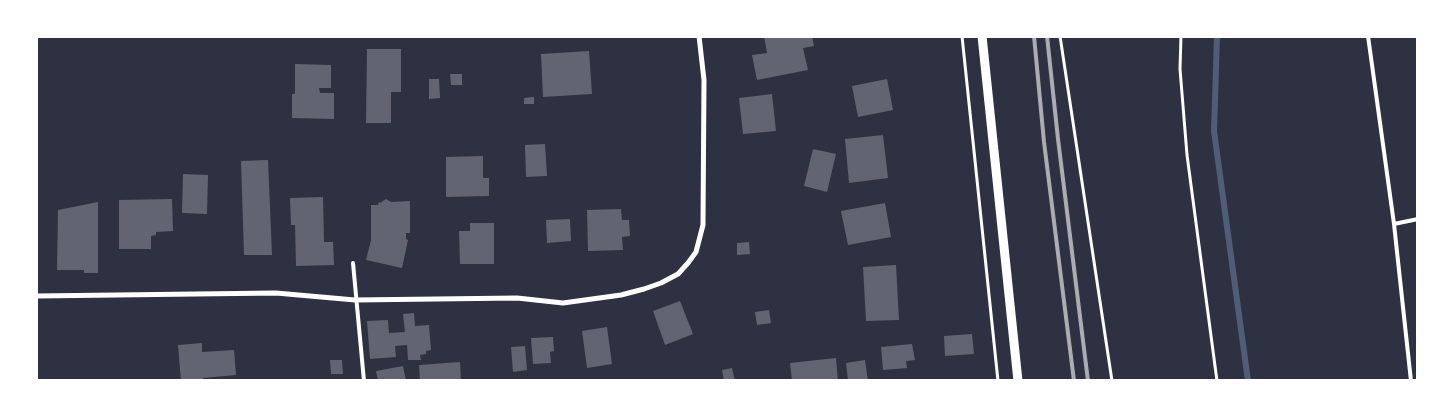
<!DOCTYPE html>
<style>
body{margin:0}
#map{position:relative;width:1454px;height:417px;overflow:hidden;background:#2d3142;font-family:Poppins,sans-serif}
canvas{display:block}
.frame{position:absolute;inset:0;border:38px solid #fff;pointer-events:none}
</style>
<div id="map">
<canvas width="1454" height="417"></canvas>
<div class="frame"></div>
</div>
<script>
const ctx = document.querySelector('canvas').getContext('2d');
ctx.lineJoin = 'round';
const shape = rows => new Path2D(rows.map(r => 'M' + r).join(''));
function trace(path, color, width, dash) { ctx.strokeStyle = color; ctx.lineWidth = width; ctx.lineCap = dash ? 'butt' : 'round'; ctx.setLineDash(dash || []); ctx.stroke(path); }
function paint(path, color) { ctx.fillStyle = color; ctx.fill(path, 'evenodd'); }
const stream = shape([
 [1217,36,1214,131,1248,381]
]);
const building = shape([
 [764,36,812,36,814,46,803,48,808,70,757,80,752,55,767,53],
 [367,49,401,49,401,92,391,92,391,123,366,123],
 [589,51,592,94,543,97,541,54],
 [295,64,331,65,331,88,319,88,320,93,334,93,334,119,292,118,292,94,295,94],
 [450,74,462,74,462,85,451,85],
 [429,79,439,79,440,98,429,99],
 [887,79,893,110,858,117,852,86],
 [772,94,776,131,743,134,739,98],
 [534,97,534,104,524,104,524,98],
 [883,135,888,178,849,183,845,139],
 [545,144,547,176,526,177,525,145],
 [813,149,836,154,827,192,804,186],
 [483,156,483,178,489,178,489,196,446,197,446,157],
 [268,160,272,255,244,255,241,161],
 [183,174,208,175,207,214,182,213],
 [323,197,324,242,333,242,334,265,296,266,295,225,291,225,290,198],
 [172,199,173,231,156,232,156,235,151,236,151,249,119,249,119,200],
 [386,199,391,202,410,201,410,233,406,233,406,239,408,240,402,268,366,260,371,240,371,205,378,205,379,202,380,203],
 [98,202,98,273,84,273,84,270,57,270,58,210],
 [885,203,891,237,848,245,841,211],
 [621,209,622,220,629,220,630,236,622,237,623,250,588,251,587,210],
 [570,219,571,241,547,243,546,220],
 [470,223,494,223,494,264,460,264,459,231,470,231],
 [749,242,750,254,737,255,737,243],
 [896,265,899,320,866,321,863,267],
 [680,301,693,334,665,345,653,311],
 [769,310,771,323,757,325,755,312],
 [414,313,415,326,429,325,431,350,426,351,426,354,420,355,421,360,408,360,407,345,395,346,396,357,370,359,367,321,388,320,389,333,405,332,403,314],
 [607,327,612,364,587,368,582,331],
 [972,334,974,354,945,356,944,336],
 [553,337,554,351,550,352,551,363,533,364,531,338],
 [202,343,202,352,234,350,236,375,203,378,204,381,181,381,178,345],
 [912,344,915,360,906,361,907,368,883,370,881,347],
 [525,346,527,370,513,372,511,347],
 [836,358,838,381,792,381,790,363],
 [330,360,342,360,343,374,331,374],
 [865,360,868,381,848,381,846,363],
 [460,362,461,381,420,381,419,365],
 [403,366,406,381,378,381,376,371],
 [732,368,735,381,724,381,722,370]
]);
const path = shape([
 [962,36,998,381],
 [1060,36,1112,381],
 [1181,36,1180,69,1187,155,1217,381]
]);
const service = shape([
 [1368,36,1394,224,1411,381],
 [1394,224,1418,219],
 [353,263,364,381]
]);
const minor = shape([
 [36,296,276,293,355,300,517,298,563,303,621,295,644,289,661,283,678,274,688,263,696,252,703,225,704,80,699,36]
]);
const tertiary = shape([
 [982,36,1018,381]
]);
const rail = shape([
 [1034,36,1044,142,1074,381],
 [1047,36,1058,139,1088,381]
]);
trace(stream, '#4f5d75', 6);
paint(building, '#626471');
trace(path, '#fff', 3);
trace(service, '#fff', 4);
trace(minor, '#fff', 5);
trace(tertiary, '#fff', 9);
trace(rail, '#abadb3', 4);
</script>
